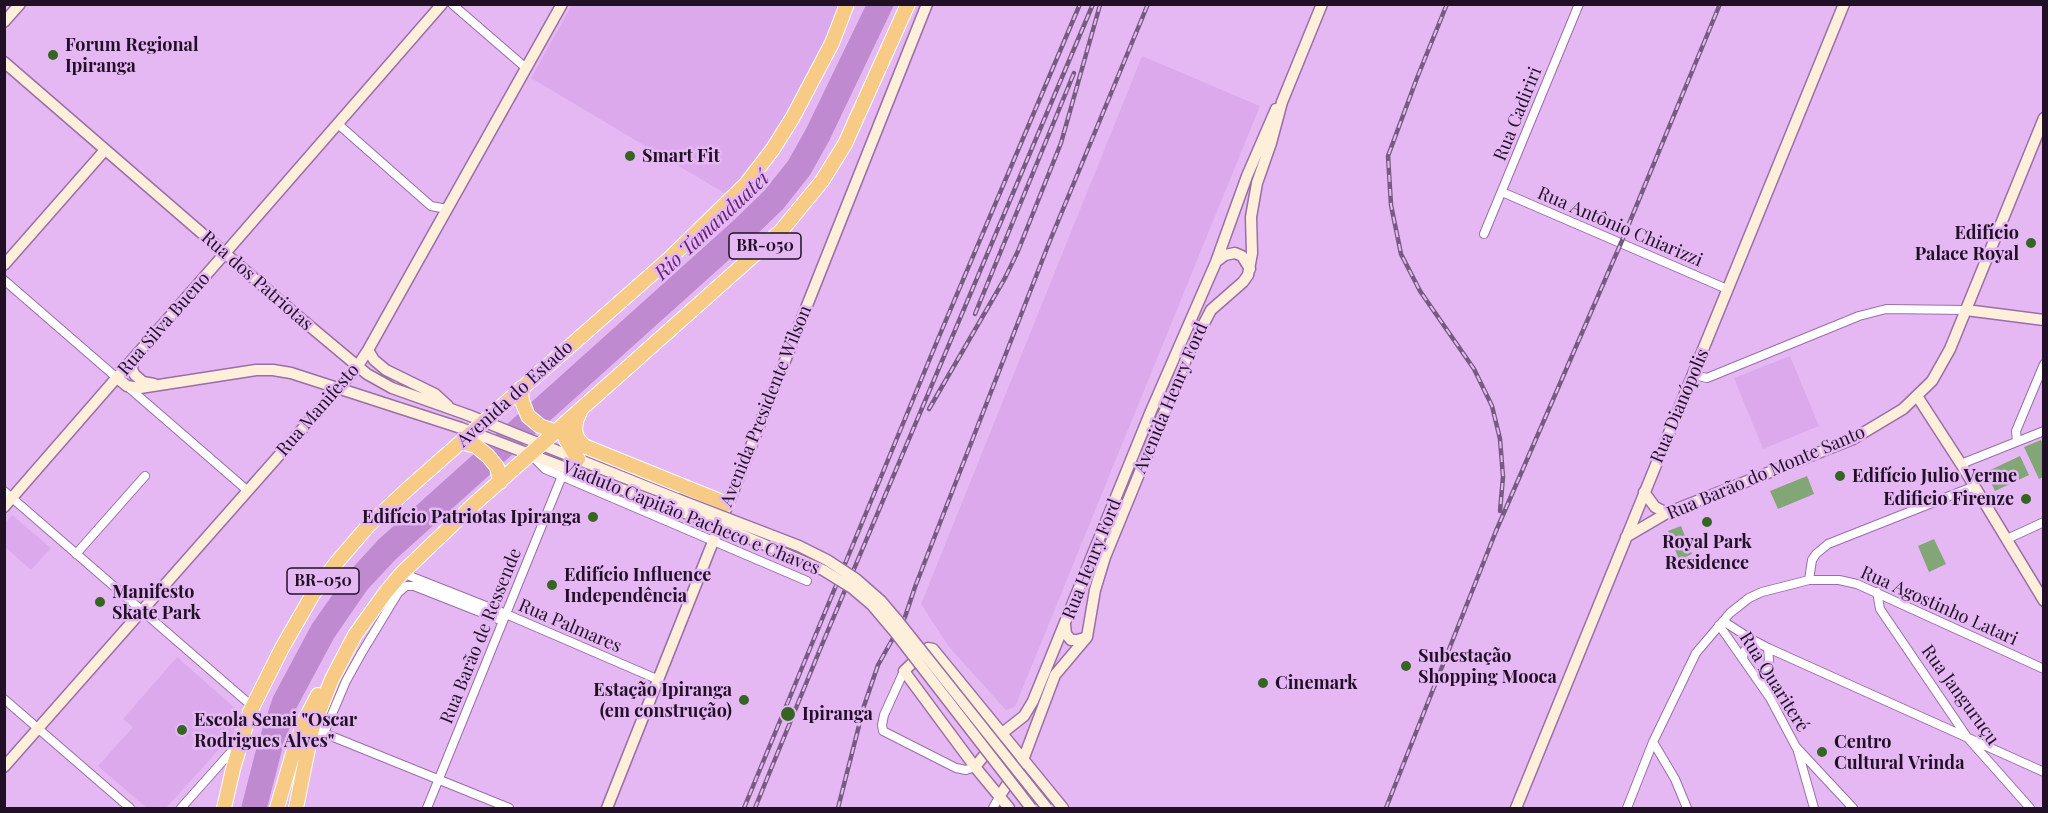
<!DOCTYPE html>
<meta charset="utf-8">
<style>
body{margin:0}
#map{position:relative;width:2048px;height:813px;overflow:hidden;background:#e5b8f4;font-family:"Playfair Display",serif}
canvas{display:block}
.frame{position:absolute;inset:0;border:6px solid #200f25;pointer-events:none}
</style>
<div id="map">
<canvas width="2048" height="813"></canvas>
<div class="frame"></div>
</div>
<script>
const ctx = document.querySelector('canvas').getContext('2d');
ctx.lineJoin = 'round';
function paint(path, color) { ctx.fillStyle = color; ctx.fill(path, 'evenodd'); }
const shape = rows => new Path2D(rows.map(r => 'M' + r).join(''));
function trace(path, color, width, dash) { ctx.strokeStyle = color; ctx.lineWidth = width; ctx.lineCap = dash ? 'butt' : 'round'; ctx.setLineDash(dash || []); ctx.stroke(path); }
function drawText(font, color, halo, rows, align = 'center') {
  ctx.font = font + ' "Playfair Display",serif'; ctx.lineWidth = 5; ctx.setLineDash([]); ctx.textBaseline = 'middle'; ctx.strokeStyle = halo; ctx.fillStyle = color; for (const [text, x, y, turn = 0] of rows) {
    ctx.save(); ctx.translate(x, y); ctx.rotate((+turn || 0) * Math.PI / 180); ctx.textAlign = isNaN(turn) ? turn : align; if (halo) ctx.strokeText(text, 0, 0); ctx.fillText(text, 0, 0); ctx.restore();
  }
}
const built = shape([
 [572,5,841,5,819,55,787,114,743,177,726,194,531,78],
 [1142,56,1260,106,1015,707,1006,710,949,647,921,604],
 [1790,356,1819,426,1763,449,1734,378],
 [12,515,51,548,31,570,5,547,5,523],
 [177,657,235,708,234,733,166,808,147,808,98,766,133,727,123,719]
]);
const green = shape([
 [2041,440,2043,444,2043,477,2039,479,2024,447],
 [2020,456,2029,475,1995,491,1986,472],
 [1807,476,1814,494,1778,509,1770,491],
 [1681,526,1692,554,1679,560,1668,531],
 [1934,539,1946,564,1929,572,1918,546]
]);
const water = shape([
 [866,5,894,5,829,141,810,175,783,209,751,240,396,559,367,590,334,638,297,707,282,750,267,808,241,808,258,742,273,697,312,624,347,574,378,540,733,221,764,191,788,161,806,129]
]);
const street = shape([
 [452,4,526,68],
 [338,124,431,206,447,209],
 [1502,192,1727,289],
 [1484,234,1579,4],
 [4,280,117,378],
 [1694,375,1707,378,1859,316,1886,309,1966,310],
 [128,387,248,491],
 [2017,441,2016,431,2044,364],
 [532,456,545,469,807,581],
 [1961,464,2044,431],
 [4,491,253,707],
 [2007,539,2044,522],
 [76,554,145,476],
 [402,573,506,614,659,680],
 [1809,580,1812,560,1816,554,1828,544,1975,486],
 [1877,592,1880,609,1967,737,2030,808],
 [1723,621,1751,639,1768,648,2044,772],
 [1719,625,1770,698,1796,747,1853,808],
 [1743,659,1744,652,1751,639],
 [904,671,884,715,882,725,883,731,956,768,966,770,975,767],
 [1768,691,1764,676,1769,660,1768,648],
 [4,699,130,808],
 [321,732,509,808],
 [324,733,346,681,361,654,398,593,406,586,414,586,503,621],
 [1653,742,1675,779,1687,808],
 [1797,748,1814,808],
 [181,808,238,744],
 [427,808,562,476],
 [993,808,999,797],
 [1627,808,1653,742,1696,653,1730,613,1749,598,1762,592,1809,580,1839,580,1857,584,2044,669]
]);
const secondary = shape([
 [4,22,20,4],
 [4,62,294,313,367,374,392,388,468,415,677,499],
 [1217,261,1225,255,1235,253,1242,256,1250,269],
 [4,265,105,150],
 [1966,310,2044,320],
 [368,350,374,360,386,370,435,394,448,406],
 [133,360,132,370,135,375,143,382,154,384],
 [117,378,127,386,140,388,256,370,273,370,291,373,461,428,571,470],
 [1917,396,1961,464,2044,601],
 [1644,492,1655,507,1667,513],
 [4,507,442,4],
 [1626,537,1667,513,1853,439,1903,409,1932,381,1950,349,2044,118],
 [1065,625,1066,634,1071,640,1078,640,1087,637],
 [4,767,357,367,368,350,562,4],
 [975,767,1001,734,1024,716,1033,701,1151,411,1216,262,1247,176,1276,109],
 [999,797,1023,760,1055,675,1087,637,1095,590,1105,557,1189,352,1211,310,1243,282,1248,275,1252,253,1251,217,1257,183,1271,143,1282,102,1322,4],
 [607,808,927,4],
 [1009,808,975,767,904,671,928,648,933,649,1063,808],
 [1516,808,1844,4]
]);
const highway = shape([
 [521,388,522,401,528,416,540,426,557,432],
 [580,412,576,421,575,432,578,439,584,446,727,504],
 [562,428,566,440,578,459],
 [461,442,476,446,488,456,497,467,500,482],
 [224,808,233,769,250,712,282,648,313,594,337,562,368,526,411,486,669,259,746,184,773,149,793,117,832,43,847,4],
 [277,808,294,750,305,720,318,695],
 [296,808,312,729,332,679,355,635,386,592,402,573,472,506,781,231,822,181,845,144,908,4]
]);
const rail = shape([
 [1447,4,1417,78,1388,156,1391,205,1401,254,1420,291,1474,369,1492,406,1500,439,1503,477,1500,511],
 [975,314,1074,73],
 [929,409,1005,278,1018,251,1061,143,1100,5],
 [744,808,938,339,1080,4],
 [755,808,821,647,1093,4],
 [838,808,864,706,878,665,905,617,915,587,1049,243,1148,4],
 [1386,808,1496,531,1621,243,1720,4]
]);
const secondaryBridge = shape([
 [571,470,733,531,823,570,852,588,872,605,894,631,1031,808],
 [677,499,799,546,827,560,856,579,881,601,898,621,1047,808]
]);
const markers = [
 [53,55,6,"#366423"],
 [630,156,6,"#366423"],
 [2031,243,6,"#366423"],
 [1840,476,6,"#366423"],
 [2026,499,6,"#366423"],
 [593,517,6,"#366423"],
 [1707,522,6,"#366423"],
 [552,585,6,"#366423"],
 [100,602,6,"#366423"],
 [1406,666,6,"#366423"],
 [1263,683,6,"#366423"],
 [744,700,6,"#366423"],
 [788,714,8,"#366423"],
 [182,730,6,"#366423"],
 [1822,752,6,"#366423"]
];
const shields = [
 [765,246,72],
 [323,581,72]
];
const shieldNames = [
 ["BR-050",765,246],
 ["BR-050",323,581]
];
const poiNames = [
 ["Forum Regional",65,45],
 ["Ipiranga",65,66],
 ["Smart Fit",642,156],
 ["Edifício",2019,233,"right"],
 ["Palace Royal",2019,254,"right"],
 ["Edifício Julio Verme",1852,476],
 ["Edificio Firenze",2014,499,"right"],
 ["Edifício Patriotas Ipiranga",581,517,"right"],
 ["Royal Park",1707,542,"center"],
 ["Residence",1707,563,"center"],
 ["Edifício Influence",564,575],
 ["Independência",564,596],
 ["Manifesto",112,592],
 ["Skate Park",112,613],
 ["Subestação",1418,656],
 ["Shopping Mooca",1418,677],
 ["Cinemark",1275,683],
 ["Estação Ipiranga",732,690,"right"],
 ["(em construção)",732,711,"right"],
 ["Ipiranga",802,714],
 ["Escola Senai \"Oscar",194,720],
 ["Rodrigues Alves\"",194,741],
 ["Centro",1834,742],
 ["Cultural Vrinda",1834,763]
];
const streetNames = [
 ["Rua Cadiriri",1518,114,-68],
 ["Rua Antônio Chiarizzi",1620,227,23],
 ["Rua dos Patriotas",257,281,41],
 ["Rua Silva Bueno",164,324,-49],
 ["Avenida do Estado",515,394,-42],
 ["Avenida Henry Ford",1171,398,-67],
 ["Avenida Presidente Wilson",766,406,-68],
 ["Rua Dianópolis",1680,406,-67],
 ["Rua Manifesto",318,410,-49],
 ["Rua Barão do Monte Santo",1766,473,-23],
 ["Viaduto Capitão Pacheco e Chaves",691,518,22],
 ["Rua Henry Ford",1092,559,-68],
 ["Rua Agostinho Latari",1939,606,24],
 ["Rua Palmares",570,626,23],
 ["Rua Barão de Ressende",481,636,-68],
 ["Rua Quariteré",1774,682,58],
 ["Rua Janguruçu",1960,695,54]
];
const waterNames = [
 ["Rio Tamanduateí",712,226,-43]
];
paint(built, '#dcaaec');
paint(green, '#82a675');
paint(water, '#bf8ad0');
trace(street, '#996fa7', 10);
trace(secondary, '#996fa7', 13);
trace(highway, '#fff', 16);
trace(street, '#fff', 8);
trace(secondary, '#fdefda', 10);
trace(highway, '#f7ca85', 14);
trace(rail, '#775a81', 4.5);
trace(rail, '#e5b8f4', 2, [7]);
trace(secondaryBridge, '#996fa7', 13, []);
trace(secondaryBridge, '#fdefda', 10);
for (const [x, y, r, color] of markers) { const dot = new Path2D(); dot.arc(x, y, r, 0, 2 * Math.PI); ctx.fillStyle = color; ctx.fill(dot); trace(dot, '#e5b8f4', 2); }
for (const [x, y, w] of shields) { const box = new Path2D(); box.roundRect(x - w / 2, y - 13, w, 26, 4.5); ctx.fillStyle = '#e5b8f4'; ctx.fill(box); trace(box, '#200f25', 1.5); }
drawText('bold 16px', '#200f25', null, shieldNames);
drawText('bold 18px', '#200f25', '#e5b8f4', poiNames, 'left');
drawText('18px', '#200f25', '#e5b8f4', streetNames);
drawText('italic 20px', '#632176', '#e5b8f4', waterNames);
</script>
